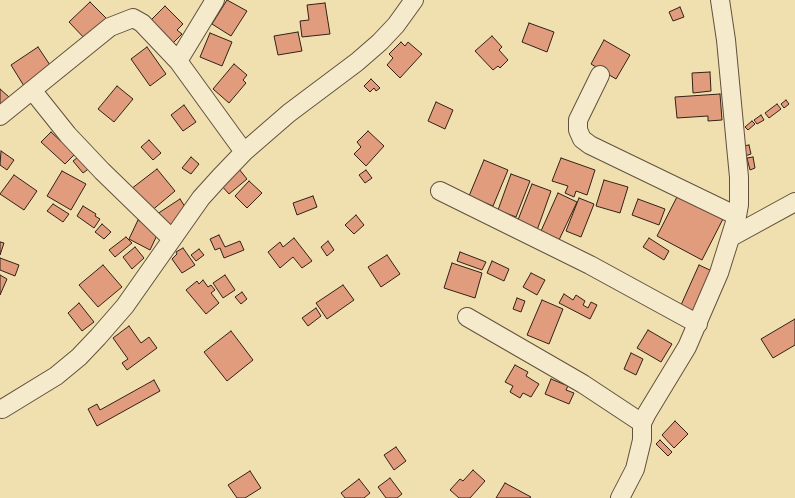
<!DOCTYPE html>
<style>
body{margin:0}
canvas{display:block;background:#f0e0b0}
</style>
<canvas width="795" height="498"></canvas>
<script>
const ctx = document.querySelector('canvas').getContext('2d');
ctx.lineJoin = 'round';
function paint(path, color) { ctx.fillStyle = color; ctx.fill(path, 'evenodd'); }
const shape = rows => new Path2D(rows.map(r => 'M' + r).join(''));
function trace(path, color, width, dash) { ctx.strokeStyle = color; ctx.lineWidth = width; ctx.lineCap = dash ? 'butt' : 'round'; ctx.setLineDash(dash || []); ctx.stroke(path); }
const building = shape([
 [227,0,247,11,231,36,212,24,227,0],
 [90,2,108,20,87,41,69,22,90,2],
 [325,3,330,34,302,37,300,21,309,20,307,5,325,3],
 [165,6,183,24,177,30,182,34,171,45,149,22,165,6],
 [680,7,684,17,673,21,669,12,680,7],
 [529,23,554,32,547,52,522,42,529,23],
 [298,32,302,51,278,55,274,36,298,32],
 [210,33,232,42,222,66,200,57,210,33],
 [492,36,502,47,499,50,508,60,500,68,498,66,493,70,475,51,492,36],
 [604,40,630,55,616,79,591,64,604,40],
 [401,42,405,46,408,42,422,54,400,78,387,65,393,58,389,54,401,42],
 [38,47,52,68,24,86,11,65,38,47],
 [147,47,166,74,150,86,131,59,147,47],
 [234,64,247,75,243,80,246,83,229,103,213,89,234,64],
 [710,72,711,91,693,93,692,73,710,72],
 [371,79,380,88,376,91,374,88,370,92,364,86,371,79],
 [117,86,133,99,114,122,98,109,117,86],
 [0,89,9,97,0,108,0,89],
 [720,94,722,120,708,121,708,116,677,118,675,97,720,94],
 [786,100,789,104,784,108,781,104,786,100],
 [436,102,453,110,445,129,428,121,436,102],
 [777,104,781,109,769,118,765,113,777,104],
 [184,105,196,122,183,131,171,115,184,105],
 [761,115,764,120,757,124,754,120,761,115],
 [752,121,755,124,748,130,745,127,752,121],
 [368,131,384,146,366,166,354,154,361,147,357,142,368,131],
 [51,132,75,154,65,164,41,142,51,132],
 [149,140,161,153,153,160,141,147,149,140],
 [749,145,751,154,745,156,743,146,749,145],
 [1,151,14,160,7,170,0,165,1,151],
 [81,155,91,167,83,173,73,161,81,155],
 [191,157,199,164,191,174,182,168,191,157],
 [753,157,755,168,750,170,747,158,753,157],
 [561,158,595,170,587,195,576,191,574,197,565,193,568,186,552,181,561,158],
 [484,160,508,170,493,206,469,196,484,160],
 [157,169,175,191,150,212,131,189,157,169],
 [239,169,247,179,229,194,221,185,239,169],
 [366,170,372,178,365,183,359,175,366,170],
 [62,171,86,184,71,210,47,196,62,171],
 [511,174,530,181,516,217,498,210,511,174],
 [14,175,37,191,24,210,0,194,14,175],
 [604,180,628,187,620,213,596,206,604,180],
 [249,181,262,193,247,208,235,196,249,181],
 [532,184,551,191,536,233,516,225,532,184],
 [558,193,577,202,559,240,541,231,558,193],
 [679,193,724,217,702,260,657,236,679,193],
 [313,196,317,207,297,215,293,203,313,196],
 [579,198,594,204,581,237,566,231,579,198],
 [180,199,189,213,167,228,157,214,180,199],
 [638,199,665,209,659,225,632,215,638,199],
 [53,204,69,214,63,222,47,211,53,204],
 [83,206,96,214,95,216,100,219,94,228,77,216,83,206],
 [356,215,364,225,354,234,345,225,356,215],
 [138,220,159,231,150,250,129,239,138,220],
 [102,224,111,232,104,239,95,232,102,224],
 [219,235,225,247,240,241,244,250,224,258,220,248,215,250,210,239,219,235],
 [126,237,132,243,115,257,109,250,126,237],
 [294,238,312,261,302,268,293,257,280,268,268,252,280,242,283,247,294,238],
 [649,238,669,251,664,260,643,247,649,238],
 [328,241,334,250,327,256,321,247,328,241],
 [0,242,4,243,0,255,0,242],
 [135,247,144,258,132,269,123,257,135,247],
 [183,248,195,265,182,273,172,259,177,254,176,252,183,248],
 [199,249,204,255,196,261,191,255,199,249],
 [460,252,486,262,482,270,457,261,460,252],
 [387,255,400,274,381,287,368,267,387,255],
 [0,258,19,265,15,276,0,270,0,258],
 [492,261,509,269,504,281,487,273,492,261],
 [452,263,482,273,475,298,444,288,452,263],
 [103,265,122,287,98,307,79,285,103,265],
 [699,265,712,271,693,311,681,305,699,265],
 [531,273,545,280,537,295,523,287,531,273],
 [0,275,7,279,0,295,0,275],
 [225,275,235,290,223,298,213,283,225,275],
 [203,280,208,287,211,285,215,290,211,293,219,303,206,314,186,290,197,281,199,284,203,280],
 [343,285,354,300,327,319,316,303,343,285],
 [242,292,247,299,241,304,235,297,242,292],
 [564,294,573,300,576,295,585,301,583,305,588,308,591,302,597,305,590,319,559,303,564,294],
 [517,298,525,301,521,312,513,309,517,298],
 [542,300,563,309,549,344,527,335,542,300],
 [79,303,94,322,82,331,68,313,79,303],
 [316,308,321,316,308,326,302,318,316,308],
 [795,319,795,345,773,358,761,339,795,319],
 [129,326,141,343,149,337,157,348,127,370,122,363,128,359,113,338,129,326],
 [648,330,672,344,661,362,637,348,648,330],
 [231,331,253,360,227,381,204,352,231,331],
 [631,353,643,359,636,375,624,369,631,353],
 [515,365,528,372,526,376,539,384,531,397,523,393,520,398,510,392,513,386,505,382,515,365],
 [551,379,568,386,566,390,574,393,569,404,545,394,551,379],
 [154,380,160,391,97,426,88,409,97,404,100,410,154,380],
 [675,421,688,434,674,448,662,435,675,421],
 [660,440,672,452,668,456,656,444,660,440],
 [396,447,406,461,394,470,384,455,396,447],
 [473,470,485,481,470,498,459,498,450,490,460,479,463,481,473,470],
 [250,471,261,488,245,498,237,498,228,485,250,471],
 [390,478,402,494,397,498,386,498,378,487,390,478],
 [359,479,370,493,364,498,345,498,341,493,359,479],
 [505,483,531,497,530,498,496,498,505,483]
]);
const minor = shape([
 [178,61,215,0],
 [600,75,578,120,578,130,582,139,590,145,737,216],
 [32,90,68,135,102,171,172,239],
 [0,116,110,27,133,18,142,23,178,61,244,152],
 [440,191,590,265,698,324],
 [731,237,795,202],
 [467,317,583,384,642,423],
 [2,409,56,376,79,357,98,337,125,306,201,198,220,177,244,152,289,113,357,62,380,42,396,25,414,0],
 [620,498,635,469,642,440,642,423,647,413,687,347,719,273,737,216,739,205,739,177,736,146,726,40,720,0]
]);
paint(building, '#e19c7e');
trace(building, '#332117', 1);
trace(minor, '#62513d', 20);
trace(minor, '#f5ebcc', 18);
</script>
